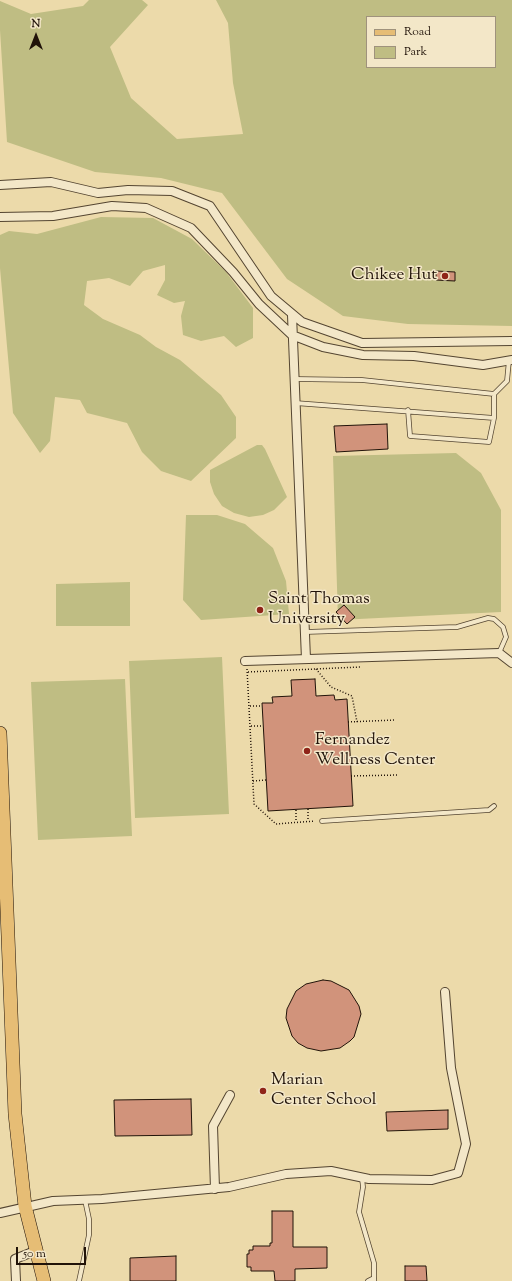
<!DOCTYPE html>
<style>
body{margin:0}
#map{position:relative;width:512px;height:1281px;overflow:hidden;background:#ecdaaa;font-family:"Sorts Mill Goudy",serif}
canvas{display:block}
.legend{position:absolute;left:366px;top:16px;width:130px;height:52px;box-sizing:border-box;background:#f3e7c8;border:1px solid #9f927c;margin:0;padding:5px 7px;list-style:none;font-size:12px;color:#211309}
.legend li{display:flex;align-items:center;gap:8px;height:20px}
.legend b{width:20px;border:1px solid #9f927c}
.north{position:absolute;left:16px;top:16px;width:40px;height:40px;-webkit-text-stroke:3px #f3e7c8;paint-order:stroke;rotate:0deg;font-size:11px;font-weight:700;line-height:16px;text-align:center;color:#211309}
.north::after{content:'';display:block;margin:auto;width:14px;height:18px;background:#211309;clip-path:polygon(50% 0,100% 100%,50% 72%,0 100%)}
.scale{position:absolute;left:16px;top:1247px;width:70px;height:18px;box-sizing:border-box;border:2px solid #211309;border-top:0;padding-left:5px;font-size:12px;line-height:14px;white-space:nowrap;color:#211309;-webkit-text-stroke:3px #f3e7c8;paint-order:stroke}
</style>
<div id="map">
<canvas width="512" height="1281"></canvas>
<ul class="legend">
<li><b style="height:5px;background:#e6bd75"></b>Road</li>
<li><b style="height:11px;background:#bfbd83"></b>Park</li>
</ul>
<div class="north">N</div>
<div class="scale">50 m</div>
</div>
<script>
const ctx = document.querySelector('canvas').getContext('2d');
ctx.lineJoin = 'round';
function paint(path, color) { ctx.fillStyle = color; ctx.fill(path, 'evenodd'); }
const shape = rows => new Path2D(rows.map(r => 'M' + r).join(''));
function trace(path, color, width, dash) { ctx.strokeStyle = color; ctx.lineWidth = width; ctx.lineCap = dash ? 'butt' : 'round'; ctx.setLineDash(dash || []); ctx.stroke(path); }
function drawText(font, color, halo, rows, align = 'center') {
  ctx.font = font + ' "Sorts Mill Goudy",serif'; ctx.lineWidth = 3; ctx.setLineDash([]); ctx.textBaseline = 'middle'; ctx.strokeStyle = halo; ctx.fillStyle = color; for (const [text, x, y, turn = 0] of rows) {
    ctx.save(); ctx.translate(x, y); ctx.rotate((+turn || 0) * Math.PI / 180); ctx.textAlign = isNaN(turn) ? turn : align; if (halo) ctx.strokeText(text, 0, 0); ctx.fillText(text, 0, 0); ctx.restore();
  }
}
const green = shape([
 [89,0,142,0,148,5,110,47,131,98,177,139,243,134,233,83,228,23,216,0,512,0,512,326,408,324,343,316,287,279,222,193,161,178,95,172,7,142,0,30,0,1,31,14,83,6],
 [367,17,495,17,495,67,367,67],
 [101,217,153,218,192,239,226,272,253,308,253,338,236,347,224,336,201,341,183,335,181,316,185,301,174,303,157,295,165,280,165,265,143,271,130,286,109,278,87,281,84,305,103,319,140,335,156,347,180,360,221,395,236,417,236,438,191,481,161,471,142,452,127,423,87,413,80,400,55,397,50,441,40,453,13,413,0,268,0,235,9,231,37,234],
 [257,445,262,445,265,449,287,497,274,510,263,515,249,517,234,513,222,506,214,494,210,482,210,470],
 [456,453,481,473,501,510,501,612,338,620,333,456],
 [186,515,217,515,245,524,273,548,286,581,289,614,201,620,183,600],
 [130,582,130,626,56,626,56,584],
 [222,657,229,814,135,818,129,661],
 [125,679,132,836,38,840,31,682]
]);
const building = shape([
 [436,271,455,272,455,281,436,280,436,271],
 [387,424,388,449,336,452,334,426,387,424],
 [344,605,355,617,347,624,336,612,344,605],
 [315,679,316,696,334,695,335,700,347,699,353,806,268,811,262,703,273,703,272,697,292,696,291,680,315,679],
 [323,980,331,981,349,990,359,1006,361,1014,354,1037,350,1041,340,1048,321,1051,307,1048,298,1043,292,1036,286,1018,287,1009,296,991,306,984,323,980],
 [191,1099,192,1135,115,1136,114,1100,191,1099],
 [448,1110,448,1129,387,1131,386,1112,448,1110],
 [272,1211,293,1211,293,1247,327,1247,327,1268,295,1269,295,1281,275,1281,274,1271,251,1271,251,1267,247,1267,247,1254,249,1254,249,1250,253,1250,253,1246,270,1246,270,1243,272,1243,272,1211],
 [176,1256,176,1281,130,1281,130,1258,176,1256],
 [405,1266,426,1266,427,1281,405,1281,405,1266]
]);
const path = shape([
 [247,669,254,804,276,824,315,821],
 [316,669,331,687,352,696,357,722],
 [248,672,360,667],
 [250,706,262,706],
 [348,722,395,720],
 [251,726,263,726],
 [351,776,398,775],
 [253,781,266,780],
 [308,809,308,821],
 [296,810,296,822]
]);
const lane = shape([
 [294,379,362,380,494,394,507,381,509,360],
 [295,403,494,418,494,394],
 [408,410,410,436,489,442,494,418],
 [305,632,457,627,488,618,494,619,503,627,506,637,499,653],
 [322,821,489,810,494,806],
 [362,1178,363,1187,359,1212,374,1263,374,1281],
 [79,1281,89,1235,89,1219,85,1200],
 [368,1281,374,1278]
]);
const street = shape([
 [0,185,51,182,98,193,128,190,172,191,210,206,271,296,302,322,362,343,512,341],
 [0,217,53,216,112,206,146,208,191,228,233,272,259,304,292,335,323,347,363,355,414,356,483,365,512,360],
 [292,315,306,659],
 [245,661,499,653,512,663],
 [215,1189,213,1126,230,1095],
 [0,1213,53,1201,102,1199,229,1187,286,1174,331,1171,369,1179,432,1180,458,1173,466,1144,451,1068,445,992],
 [16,1281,15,1259,35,1251]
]);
const primary = shape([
 [0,733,15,1114,25,1206,44,1281]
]);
const markers = [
 [445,276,4,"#8f2418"],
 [260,610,4,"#8f2418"],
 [307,751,4,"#8f2418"],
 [263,1091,4,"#8f2418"]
];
const poiNames = [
 ["Chikee Hut",437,276,"right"],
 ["Saint Thomas",268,600],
 ["University",268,620],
 ["Fernandez",315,741],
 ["Wellness Center",315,761],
 ["Marian",271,1081],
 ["Center School",271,1101]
];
paint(green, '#bfbd83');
paint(building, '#d1937b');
trace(building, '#211309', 1);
trace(lane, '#544531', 5.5);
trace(street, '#544531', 10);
trace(primary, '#211309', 14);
trace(path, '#211309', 1.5, [1, 2]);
trace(lane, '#f3e7c8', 4);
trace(street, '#f3e7c8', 8);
trace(primary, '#e6bd75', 13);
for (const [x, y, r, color] of markers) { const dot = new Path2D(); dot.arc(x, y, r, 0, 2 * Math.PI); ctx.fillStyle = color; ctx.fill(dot); trace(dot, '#f3e7c8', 1.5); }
drawText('17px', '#211309', '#f3e7c8', poiNames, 'left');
</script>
